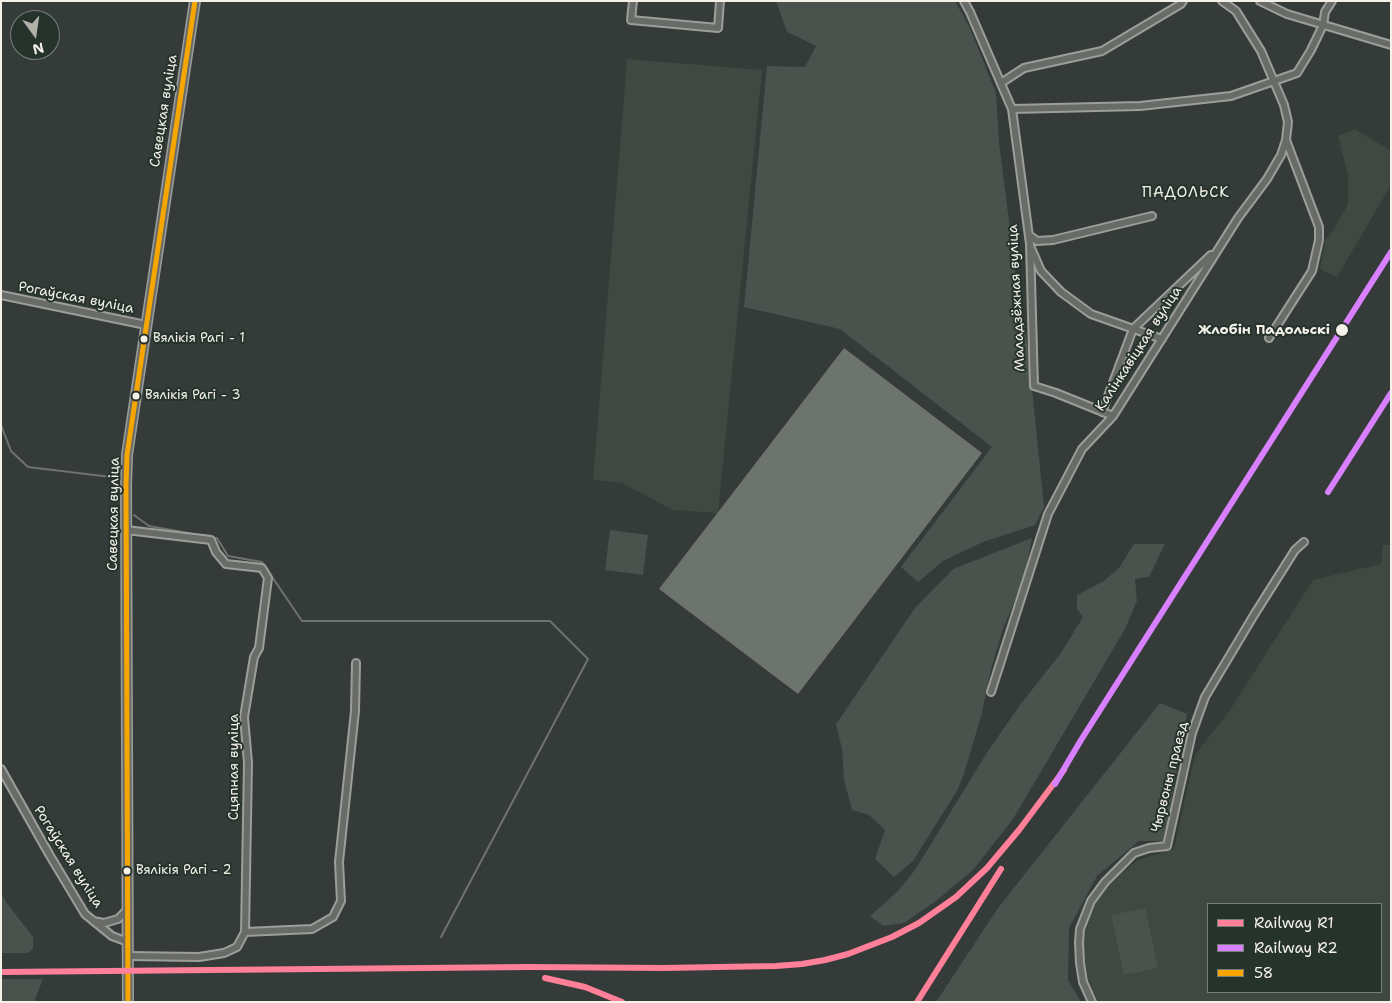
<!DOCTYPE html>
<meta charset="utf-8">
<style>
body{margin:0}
#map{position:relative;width:1392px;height:1003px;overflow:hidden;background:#353b38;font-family:"Shantell Sans",sans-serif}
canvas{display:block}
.frame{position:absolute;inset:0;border:2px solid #f4f1e8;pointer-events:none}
.legend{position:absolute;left:1207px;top:903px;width:175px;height:90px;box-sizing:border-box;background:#26332d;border:1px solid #787f78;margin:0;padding:6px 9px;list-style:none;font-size:15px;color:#f4f1e8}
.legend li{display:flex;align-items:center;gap:10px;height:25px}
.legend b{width:25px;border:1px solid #787f78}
.north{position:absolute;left:10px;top:10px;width:50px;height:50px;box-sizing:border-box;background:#26332d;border:1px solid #787f78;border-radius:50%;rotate:166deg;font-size:14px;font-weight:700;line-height:20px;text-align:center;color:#f4f1e8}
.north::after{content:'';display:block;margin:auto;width:18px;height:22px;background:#b1b1aa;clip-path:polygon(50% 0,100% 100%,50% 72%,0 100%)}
</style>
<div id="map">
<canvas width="1392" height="1003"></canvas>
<div class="frame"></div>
<ul class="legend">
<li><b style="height:6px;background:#ff8098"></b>Railway R1</li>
<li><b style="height:6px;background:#d880ff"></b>Railway R2</li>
<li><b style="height:6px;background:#f7a600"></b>58</li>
</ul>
<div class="north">N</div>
</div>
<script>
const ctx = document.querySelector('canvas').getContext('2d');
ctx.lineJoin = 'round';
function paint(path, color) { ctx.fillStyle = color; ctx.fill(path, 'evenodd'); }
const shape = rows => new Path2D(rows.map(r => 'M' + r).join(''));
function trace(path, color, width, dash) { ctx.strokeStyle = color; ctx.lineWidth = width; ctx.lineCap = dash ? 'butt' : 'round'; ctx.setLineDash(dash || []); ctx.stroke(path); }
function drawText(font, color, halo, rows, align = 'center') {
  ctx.font = font + ' "Shantell Sans",sans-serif'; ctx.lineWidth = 4; ctx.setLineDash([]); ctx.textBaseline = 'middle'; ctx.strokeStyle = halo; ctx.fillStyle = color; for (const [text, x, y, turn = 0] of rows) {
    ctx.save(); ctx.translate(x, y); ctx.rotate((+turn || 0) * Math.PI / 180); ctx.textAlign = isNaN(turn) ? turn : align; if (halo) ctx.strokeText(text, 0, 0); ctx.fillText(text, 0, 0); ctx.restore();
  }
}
const built = shape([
 [627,59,762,70,718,513,673,510,622,483,593,480],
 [1355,129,1391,151,1391,185,1337,277,1320,269,1325,240,1333,231,1348,204,1348,176,1338,136],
 [1383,545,1391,545,1391,1002,1098,1002,1088,980,1084,956,1084,933,1096,902,1109,884,1123,871,1138,860,1174,849,1195,755,1230,710,1313,580,1381,564],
 [1208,904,1381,904,1381,992,1208,992]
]);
const green = shape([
 [776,1,955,1,970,28,996,93,999,142,1015,269,1028,349,1044,507,1035,525,983,542,943,561,918,582,901,567,992,447,840,329,744,307,767,66,805,67,816,46,787,32],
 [610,530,648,535,643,575,605,570],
 [1032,538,1024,578,1003,629,991,669,982,713,964,774,957,791,913,861,894,877,875,859,885,830,869,815,852,810,844,780,842,749,836,724,915,608,953,569],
 [1134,544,1165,544,1149,577,1135,579,1137,601,1125,629,1013,819,973,870,936,901,904,923,883,926,870,916,897,892,915,870,988,751,1020,705,1061,653,1083,617,1077,609,1077,595,1104,581,1119,568],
 [1160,703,1187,714,1164,841,1139,841,1097,876,1069,928,1068,980,1081,1002,936,1002,998,908],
 [1,893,6,902,33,937,33,949,28,953,1,953],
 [1145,908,1158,968,1124,975,1111,915],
 [1,979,43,979,34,1002,1,1002]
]);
const water = shape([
 [844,348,982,453,798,694,659,589]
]);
const stream = shape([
 [1,425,11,451,28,467,111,477],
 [134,515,149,526,205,536],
 [212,538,217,538,228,556,262,562,302,621,550,621,588,659,441,937],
 [288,1002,293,1002]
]);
const street = shape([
 [633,1,631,20,718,28,720,1],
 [964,1,970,12,1012,109,1030,244,1034,386,1056,393,1113,416],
 [1260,1,1287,14,1391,45],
 [1001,83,1024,68,1102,51,1181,4,1183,1],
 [1012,109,1140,106,1231,96,1297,73,1311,50,1323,25,1325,12,1332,1],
 [1029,235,1037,241,1053,240,1152,216],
 [1031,248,1041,271,1061,292,1091,314,1162,339],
 [1,295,146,325],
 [1269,338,1312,271,1319,240,1319,227,1286,140],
 [1102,412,1133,329,1211,255],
 [126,530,211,540,216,552,226,564,262,568,268,578,259,648,254,657,244,717,248,763,245,932,237,947,224,953,199,957,128,956],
 [991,692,1048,514,1082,449,1113,416,1238,218,1267,179,1281,155,1286,140,1288,122,1284,105,1261,51,1236,11,1222,1],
 [1,769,49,854,85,914,112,936,128,942],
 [93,921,104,923,118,919,128,909],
 [245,932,312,929,333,917,341,901,339,862,355,711,356,663],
 [1092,1002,1083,982,1080,963,1079,943,1080,929,1091,901,1105,882,1134,853,1149,848,1167,846,1192,733,1205,697,1254,615,1295,550,1304,542]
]);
const secondary = shape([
 [128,1002,126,485,127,455,195,1]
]);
const bus1 = shape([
 [128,1002,126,485,127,455,195,1]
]);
const rail1 = shape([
 [1,972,529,967,663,968,776,966,802,964,825,960,848,954,892,937,919,923,956,897,987,868,1019,830,1064,770],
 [545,978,585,987,622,1002],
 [917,1002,1001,869]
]);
const rail2 = shape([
 [1328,492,1391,393],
 [1055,784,1081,740,1391,252]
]);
const markers = [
 [1342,330,7,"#f4f1e8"],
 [144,339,4.5,"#f4f1e8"],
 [136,396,4.5,"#f4f1e8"],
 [127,871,4.5,"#f4f1e8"]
];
const busNames = [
 ["Вялікія Рагі - 1",153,339],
 ["Вялікія Рагі - 3",145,396],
 ["Вялікія Рагі - 2",136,871]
];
const streetNames = [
 ["Савецкая вуліца",164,111,-81],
 ["Рогаўская вуліца",76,298,11],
 ["Маладзёжная вуліца",1017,298,-93],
 ["Калінкавіцкая вуліца",1139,349,-57],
 ["Савецкая вуліца",114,514,-89],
 ["Сцяпная вуліца",234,767,-90],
 ["Чырвоны праезд",1170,777,-76],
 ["Рогаўская вуліца",68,857,58]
];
const stopNames = [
 ["Жлобін Падольскі",1330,330]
];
const neighbourhoodNames = [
 ["ПАДОЛЬСК",1186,193]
];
paint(built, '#3f4942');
paint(green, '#49524c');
paint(water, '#6d736d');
trace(stream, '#6d736d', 2);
trace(street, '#9c9e9b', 10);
trace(secondary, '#9c9e9b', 12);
trace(street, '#686b66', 6);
trace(secondary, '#686b66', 9);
trace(bus1, '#f7a600', 5);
trace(rail1, '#ff8098', 6);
trace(rail2, '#d880ff', 6);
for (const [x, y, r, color] of markers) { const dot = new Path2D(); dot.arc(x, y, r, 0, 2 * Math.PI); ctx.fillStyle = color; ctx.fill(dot); trace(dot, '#26332d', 2); }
drawText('13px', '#f4f1e8', '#26332d', busNames, 'left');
drawText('14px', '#f4f1e8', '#26332d', streetNames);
drawText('bold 14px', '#f4f1e8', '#26332d', stopNames, 'right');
ctx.letterSpacing = '1px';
drawText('15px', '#f4f1e8', '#26332d', neighbourhoodNames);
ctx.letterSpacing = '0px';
</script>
